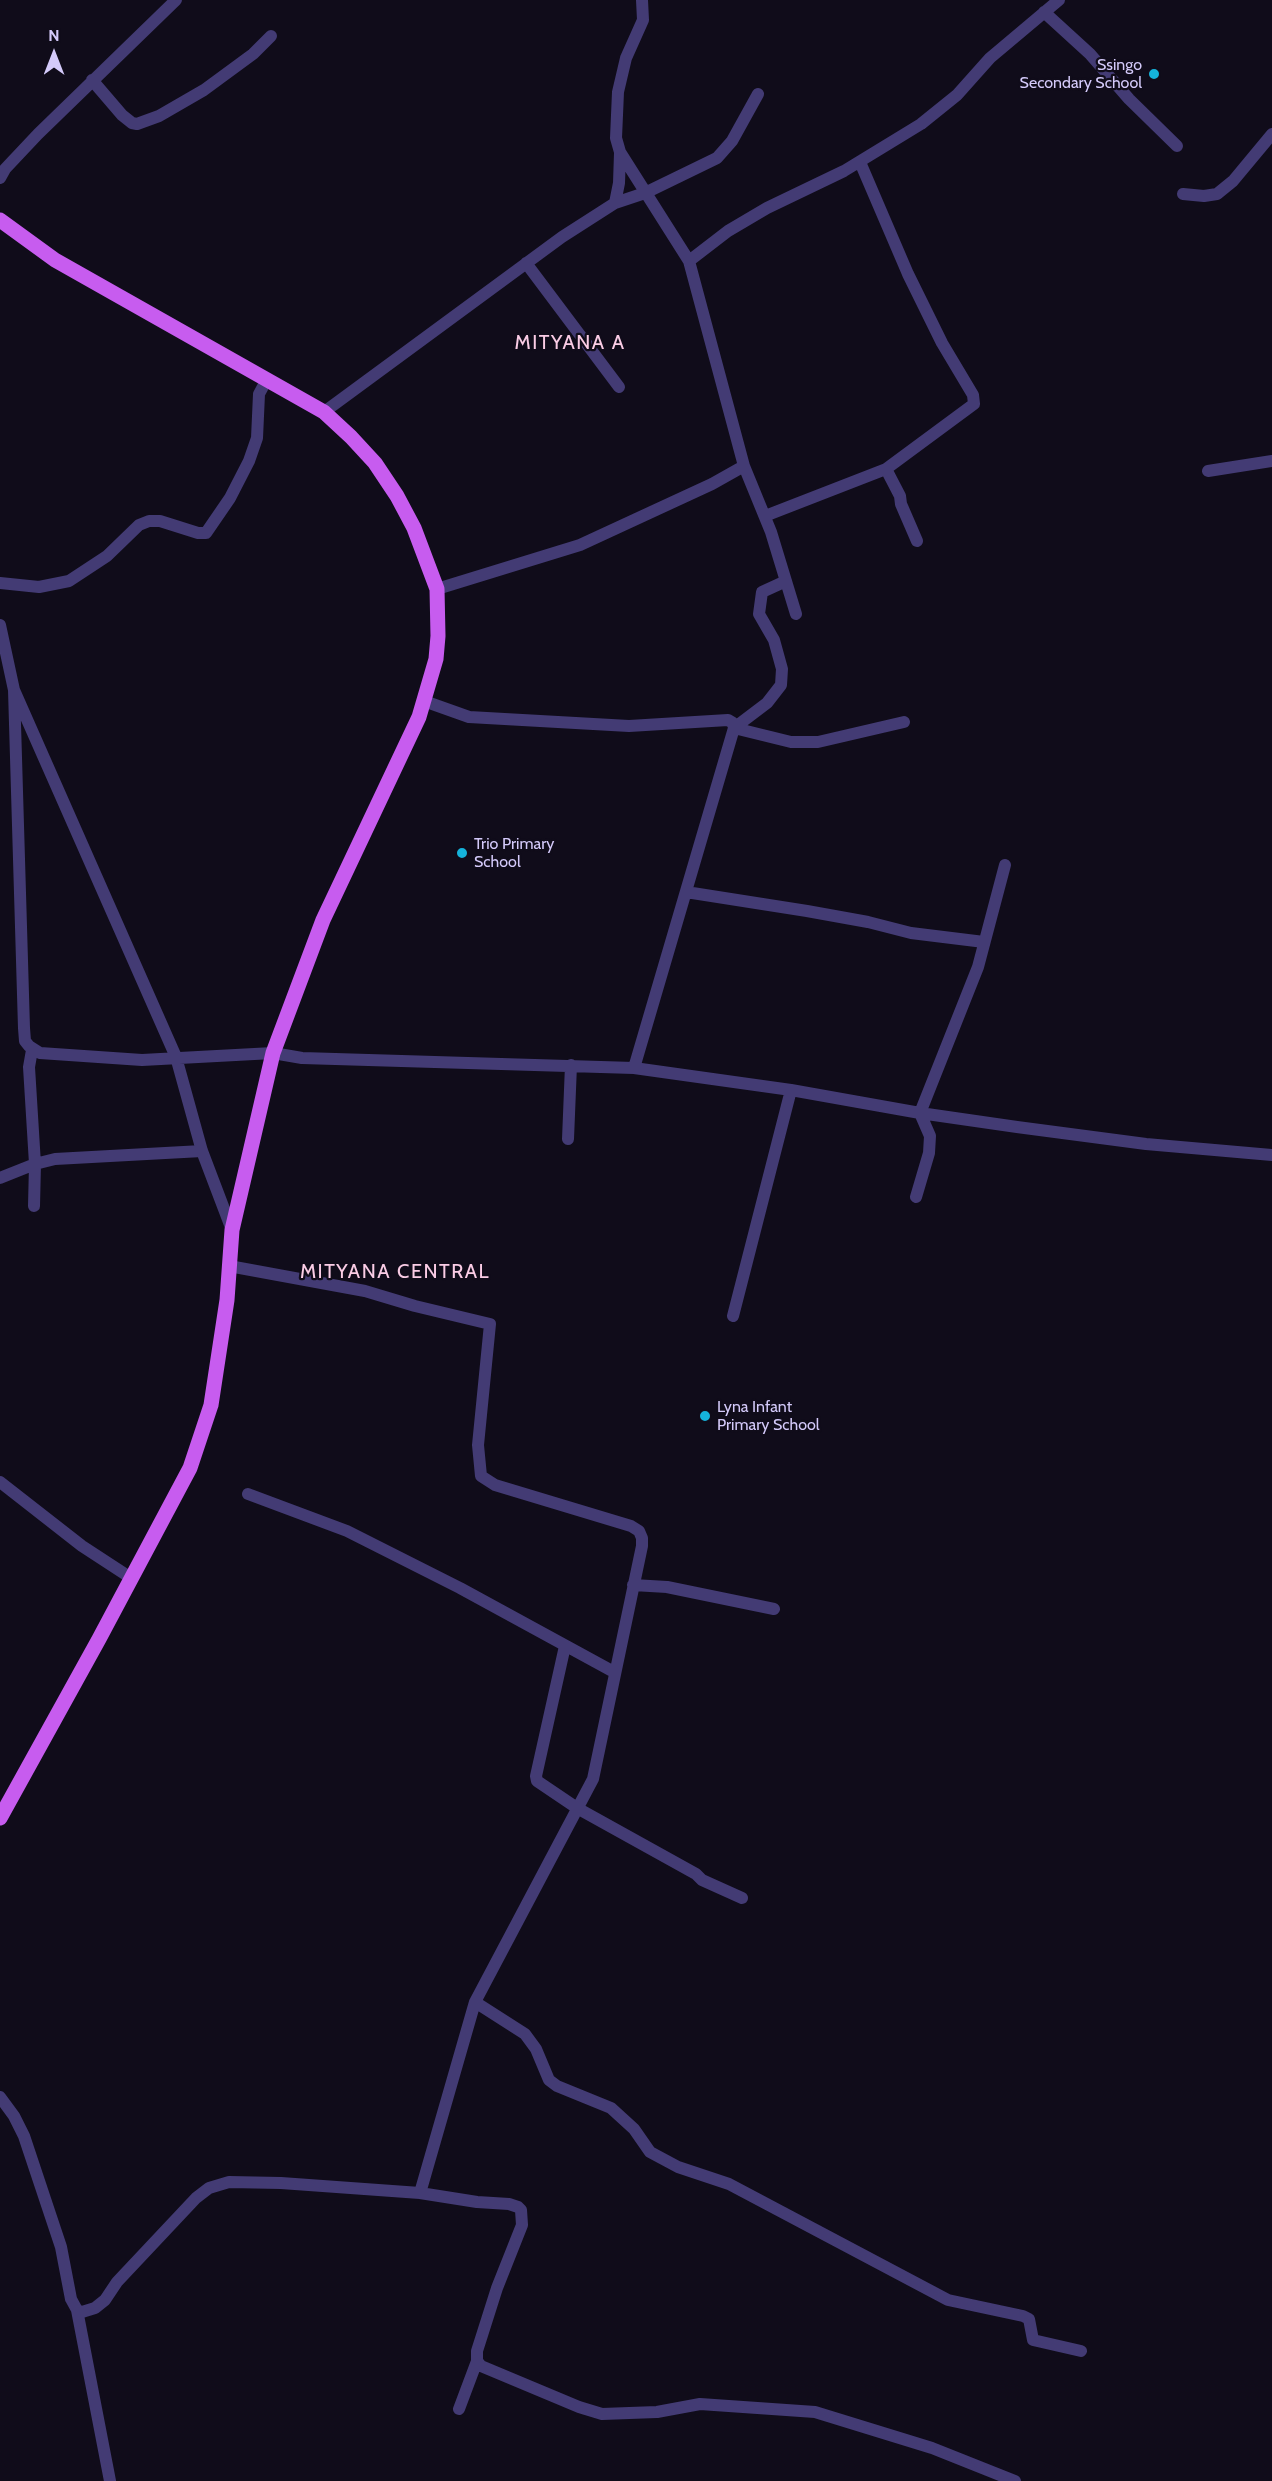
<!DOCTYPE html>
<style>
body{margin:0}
#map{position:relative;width:1272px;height:2481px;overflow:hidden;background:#100c1a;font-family:Cabin,sans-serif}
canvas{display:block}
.north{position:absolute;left:24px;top:24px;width:60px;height:60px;-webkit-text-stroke:4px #100c1a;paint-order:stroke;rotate:0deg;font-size:16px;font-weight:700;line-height:24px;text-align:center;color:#d4cafa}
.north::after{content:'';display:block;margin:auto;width:21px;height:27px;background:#d4cafa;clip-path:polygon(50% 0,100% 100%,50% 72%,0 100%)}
</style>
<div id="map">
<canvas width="1272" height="2481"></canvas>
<div class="north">N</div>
</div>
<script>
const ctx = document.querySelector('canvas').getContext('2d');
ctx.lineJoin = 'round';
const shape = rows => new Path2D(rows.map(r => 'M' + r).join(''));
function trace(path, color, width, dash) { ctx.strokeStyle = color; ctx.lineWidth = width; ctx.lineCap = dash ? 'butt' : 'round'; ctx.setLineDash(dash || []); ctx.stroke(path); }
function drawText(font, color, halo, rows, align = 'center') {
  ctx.font = font + ' Cabin,sans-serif'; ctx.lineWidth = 4.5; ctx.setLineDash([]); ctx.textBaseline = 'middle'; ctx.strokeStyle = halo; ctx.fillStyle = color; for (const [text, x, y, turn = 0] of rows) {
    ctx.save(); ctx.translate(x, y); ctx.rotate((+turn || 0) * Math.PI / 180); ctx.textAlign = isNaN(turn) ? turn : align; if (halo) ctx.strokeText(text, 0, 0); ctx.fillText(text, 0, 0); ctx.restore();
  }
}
const minor = shape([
 [642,0,643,20,626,58,618,92,616,138,620,152,689,261,744,466,771,532,796,614],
 [1044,12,1090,54,1129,99,1177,146],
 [92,80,122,115,132,123,137,124,159,116,204,90,253,54,271,36],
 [0,178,5,169,38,134,176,0],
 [1183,194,1204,196,1217,194,1233,181,1272,134],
 [615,203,619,183,620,153],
 [689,261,728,231,767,208,844,171,921,124,957,95,990,58,1059,0],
 [526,263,619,387],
 [324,412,562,237,615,203,645,193,717,158,732,141,758,94],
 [886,469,900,496,901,504,917,541],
 [1208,471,1272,461],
 [765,516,886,469,974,404,973,395,942,343,908,274,860,162],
 [786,581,762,592,759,614,774,640,782,669,781,685,767,703,734,728,791,742,818,742,904,722],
 [0,583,39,587,69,581,107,556,139,525,149,521,160,521,198,533,206,533,230,498,249,461,257,438,259,394,266,381],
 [437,589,580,545,712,484,744,466],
 [0,625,14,690,176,1057,202,1151,232,1230],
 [14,690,24,1028,25,1041,29,1046,40,1053,142,1060,273,1053,302,1058,634,1068,791,1090,920,1113,1017,1127,1146,1144,1272,1155],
 [424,701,469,717,629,726,728,720,733,723,734,728,634,1068],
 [686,892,807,911,868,922,911,933,984,942],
 [32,1050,29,1067,35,1164,34,1206],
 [568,1139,571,1065],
 [0,1178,35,1164,55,1159,202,1151],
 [916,1197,929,1153,930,1136,920,1113,978,967,1005,865],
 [229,1266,365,1291,415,1306,490,1324,478,1445,481,1476,495,1485,631,1526,639,1531,642,1538,642,1546,593,1779,475,2002,420,2193],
 [733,1316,791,1090],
 [0,1482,82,1546,131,1578],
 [248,1494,347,1531,460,1588,614,1672],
 [633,1585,667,1587,774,1609],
 [565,1646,536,1776,537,1781,577,1808,696,1874,702,1880,742,1898],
 [475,2002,525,2034,536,2049,549,2080,557,2086,611,2108,634,2129,650,2152,678,2167,729,2184,948,2300,1023,2316,1029,2319,1033,2340,1081,2351],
 [0,2097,14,2116,24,2136,61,2247,71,2299,77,2310,82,2312,95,2308,105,2300,117,2282,196,2198,209,2188,229,2182,281,2183,420,2193,477,2202,509,2204,518,2207,521,2210,522,2225,497,2288,477,2351,477,2361,481,2366,579,2407,602,2414,657,2412,700,2404,815,2412,932,2448,1015,2481],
 [77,2310,110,2481],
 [459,2409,477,2361]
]);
const major = shape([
 [0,220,55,260,324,412,351,437,375,463,397,496,414,528,437,589,438,636,436,659,419,717,323,920,273,1053,232,1230,227,1300,211,1405,190,1468,99,1639,0,1818]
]);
const markers = [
 [1154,74,6,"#15b3db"],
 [462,853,6,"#15b3db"],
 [705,1416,6,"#15b3db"]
];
const poiNames = [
 ["Ssingo",1142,65,"right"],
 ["Secondary School",1142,83,"right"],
 ["Trio Primary",474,844],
 ["School",474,862],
 ["Lyna Infant",717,1407],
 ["Primary School",717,1425]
];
const quarterNames = [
 ["MITYANA A",570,343],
 ["MITYANA CENTRAL",395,1272]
];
trace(minor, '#433b74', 12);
trace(major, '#c75cef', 15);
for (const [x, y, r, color] of markers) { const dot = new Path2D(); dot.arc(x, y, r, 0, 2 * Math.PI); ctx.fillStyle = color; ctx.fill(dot); trace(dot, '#100c1a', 2); }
drawText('16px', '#d4cafa', '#100c1a', poiNames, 'left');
ctx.letterSpacing = '1.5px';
drawText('20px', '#facce5', '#100c1a', quarterNames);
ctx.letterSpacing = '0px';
</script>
